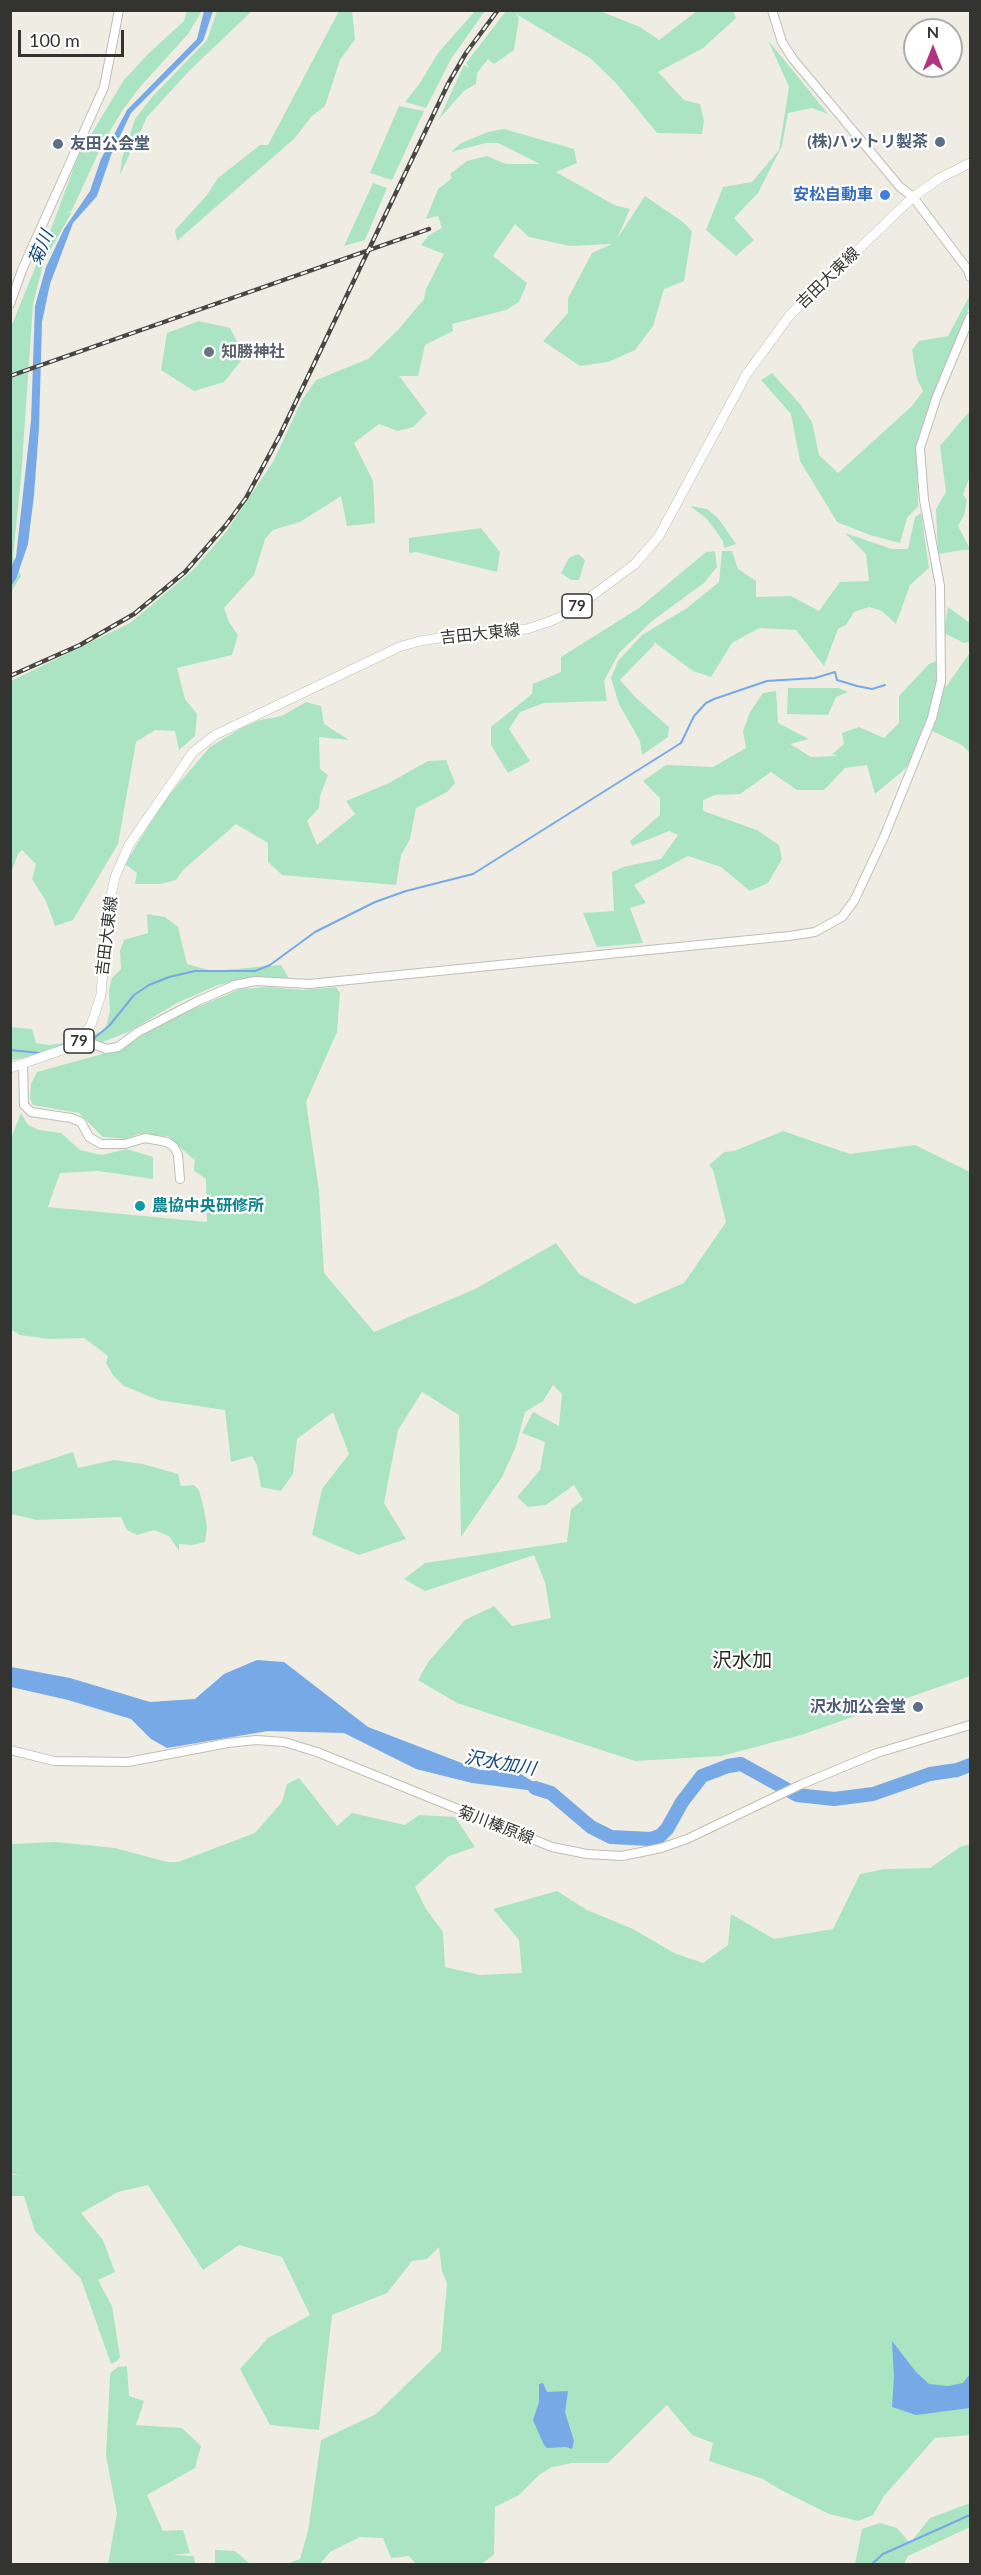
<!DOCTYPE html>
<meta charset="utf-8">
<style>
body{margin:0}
#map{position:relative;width:981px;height:2575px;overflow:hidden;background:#efede3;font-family:Lato,sans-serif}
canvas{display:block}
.frame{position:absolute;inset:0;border:12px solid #33332f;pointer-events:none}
.north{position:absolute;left:903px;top:18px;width:60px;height:60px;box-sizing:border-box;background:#fff;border:2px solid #adadac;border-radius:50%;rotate:0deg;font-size:16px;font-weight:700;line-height:24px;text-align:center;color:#33332f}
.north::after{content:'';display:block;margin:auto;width:21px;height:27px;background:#b33380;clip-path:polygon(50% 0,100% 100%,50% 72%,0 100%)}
.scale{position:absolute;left:18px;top:30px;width:106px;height:27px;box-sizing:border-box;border:3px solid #33332f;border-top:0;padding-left:8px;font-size:18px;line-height:21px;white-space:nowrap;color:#33332f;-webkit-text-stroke:4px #fff;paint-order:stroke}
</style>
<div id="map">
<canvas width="981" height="2575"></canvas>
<div class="frame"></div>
<div class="north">N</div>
<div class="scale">100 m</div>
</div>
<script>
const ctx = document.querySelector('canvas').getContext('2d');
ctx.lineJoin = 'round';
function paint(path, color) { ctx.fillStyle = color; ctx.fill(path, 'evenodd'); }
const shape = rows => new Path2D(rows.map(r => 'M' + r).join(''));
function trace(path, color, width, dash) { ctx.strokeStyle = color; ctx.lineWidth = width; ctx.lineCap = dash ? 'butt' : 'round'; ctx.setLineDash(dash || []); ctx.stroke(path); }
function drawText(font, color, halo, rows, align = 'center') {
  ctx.font = font + ' Lato,"Noto Sans JP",sans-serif'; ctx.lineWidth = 4.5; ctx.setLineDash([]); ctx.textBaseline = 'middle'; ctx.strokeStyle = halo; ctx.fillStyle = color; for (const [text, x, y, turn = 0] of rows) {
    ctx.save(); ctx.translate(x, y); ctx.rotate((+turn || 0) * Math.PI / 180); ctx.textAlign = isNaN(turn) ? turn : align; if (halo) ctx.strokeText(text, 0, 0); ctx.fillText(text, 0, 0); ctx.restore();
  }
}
const green = shape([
 [476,10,485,11,451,59,426,108,405,102,420,83,438,53],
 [515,10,600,11,640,27,659,40,697,11,733,11,736,18,703,48,658,72,684,100,700,104,704,121,702,134,657,133,616,83,590,58,516,14,519,18,514,50,494,64,488,59,477,73,476,84,464,91,439,119,464,65,469,68,466,63,506,11],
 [187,11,202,11,188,34,140,87,122,111,102,145,72,210,66,214,72,212,44,261,33,304,21,478,13,557,21,576,11,592,11,327,54,221,78,156,124,80,149,53,184,21],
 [217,11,252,11,190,70,147,117,120,175,122,158,135,119,152,97,207,40],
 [339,11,352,11,355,39,340,60,325,106,311,117,295,138,177,241,175,230,207,195,218,178,260,145,268,145],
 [768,40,828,114,812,108,788,113,782,146,758,193,734,218,754,240,736,256,706,230,723,187,752,182,779,150,789,87],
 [399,106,424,111,392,180,370,173],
 [504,129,574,149,577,163,556,172,614,205,630,209,617,239,645,196,683,222,692,231,684,281,664,289,653,326,635,350,608,362,580,366,543,341,568,313,568,298,592,253,612,244,570,246,529,237,515,224,493,256,527,283,519,302,506,310,452,324,453,331,425,345,418,376,399,376,427,413,413,427,398,431,379,424,354,443,373,481,375,523,347,526,341,496,300,522,273,530,265,539,254,575,224,608,229,622,238,635,232,655,177,668,185,699,197,714,195,736,179,750,175,731,155,730,136,742,118,844,73,920,55,926,46,901,32,879,36,864,22,850,18,854,11,873,11,681,130,623,192,571,226,532,273,462,302,400,316,380,368,359,398,330,424,299,426,289,444,254,421,245,429,235,442,228,438,216,426,219,438,189,452,178,450,174,467,161,487,156,506,164,540,164,498,143,486,143,451,152,461,143,488,132],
 [373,183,387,188,365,240,344,246],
 [970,295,970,305,917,447,918,506,907,518,900,543,870,535,837,522,800,461,791,414,761,380,772,373,800,404,812,422,819,455,838,473,912,406,923,391,917,379,912,350,919,341,948,336],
 [199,321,230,328,245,356,224,382,194,391,161,370,167,333],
 [969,412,970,476,963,494,967,500,964,515,958,526,970,549,938,554,936,509,946,492,940,446],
 [690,506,707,509,718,518,736,544,724,548,723,541,707,519],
 [921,513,929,568,910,585,896,624,882,611,869,607,854,612,846,625,838,629,824,666,796,630,759,628,732,643,711,677,693,671,654,642,654,645,620,680,636,698,669,727,668,737,642,755,640,741,619,704,611,678,618,661,642,635,687,608,719,582,722,551,732,551,738,569,756,581,756,597,791,596,819,611,840,582,869,581,866,554,845,533,892,549,908,549,915,517],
 [481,528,500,552,497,572,416,552,409,553,409,538],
 [715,551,717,567,704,583,652,621,619,653,604,681,607,701,544,703,520,712,509,729,530,761,508,773,491,745,491,727,532,694,533,684,561,672,561,657,639,608,706,552],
 [578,554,585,560,579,580,571,580,561,573,569,558],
 [948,607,970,623,970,642,964,643,944,633],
 [969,654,970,654,970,753,962,745,928,729,905,769,875,794,867,765,845,768,824,790,797,790,771,772,740,794,715,795,703,800,703,811,757,830,779,845,782,859,768,883,750,891,721,867,688,856,634,885,646,903,630,908,643,943,597,947,583,913,614,911,612,872,623,867,661,859,678,835,669,831,632,846,630,841,660,815,660,798,643,781,666,765,713,767,746,748,743,731,750,712,763,693,776,691,778,723,809,739,790,744,811,757,838,756,832,754,844,744,842,733,859,727,884,738,899,723,899,696,929,664,936,661,946,687],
 [788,688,839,688,848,692,836,697,828,715,787,714],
 [306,702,321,706,324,724,349,740,319,737,320,769,328,775,320,796,319,808,307,821,317,845,355,814,346,801,389,783,428,761,446,760,455,783,447,792,416,808,410,839,401,855,396,885,282,875,268,862,268,843,236,824,183,870,176,880,160,884,135,884,137,873,125,864,163,802,210,747,243,727,260,720,282,716],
 [147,914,165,917,178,927,187,964,212,971,281,965,289,978,254,977,218,985,177,1003,128,1032,85,1049,11,1060,10,1027,32,1029,36,1043,49,1045,76,1041,105,1030,110,1011,109,991,112,978,121,969,120,951,124,940,148,933],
 [269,987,303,990,336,987,340,993,337,1032,306,1102,319,1191,324,1273,374,1332,475,1289,556,1243,579,1274,635,1304,684,1283,726,1222,713,1170,709,1165,724,1152,734,1151,783,1131,850,1154,915,1145,970,1172,970,1676,801,1735,721,1756,635,1761,457,1703,418,1680,429,1661,465,1620,494,1606,512,1626,551,1618,545,1582,534,1555,425,1591,404,1579,425,1563,567,1542,571,1509,583,1500,574,1485,546,1505,528,1507,517,1497,540,1470,545,1442,522,1433,533,1412,559,1426,562,1394,553,1385,543,1401,525,1412,516,1446,502,1477,461,1537,459,1415,422,1392,398,1430,384,1503,406,1539,359,1555,312,1535,322,1489,349,1454,333,1412,297,1439,293,1474,281,1491,261,1487,257,1465,252,1456,231,1462,225,1410,158,1400,124,1386,113,1375,106,1363,108,1356,84,1338,50,1339,20,1335,11,1329,10,1141,21,1113,28,1125,39,1130,61,1133,80,1150,102,1155,127,1149,153,1157,153,1179,98,1171,60,1173,48,1207,207,1222,206,1179,194,1171,195,1155,194,1160,168,1136,138,1134,125,1139,103,1137,79,1113,33,1105,30,1099,31,1084,37,1072,117,1050,170,1019,240,989],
 [73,1452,78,1468,114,1460,143,1464,178,1474,181,1486,194,1485,199,1490,204,1509,207,1527,205,1542,193,1545,179,1544,179,1551,169,1536,154,1530,137,1535,127,1530,121,1517,37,1520,11,1514,11,1472],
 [299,1778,337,1826,352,1813,405,1825,419,1815,455,1817,475,1847,449,1856,415,1887,426,1909,443,1932,445,1967,480,1975,522,1973,519,1940,493,1909,557,1891,587,1910,633,1929,674,1953,703,1963,728,1945,731,1914,774,1939,833,1929,860,1874,885,1869,930,1868,960,1847,970,1844,970,2435,935,2438,884,2496,873,2515,858,2521,829,2514,779,2489,763,2479,709,2461,713,2443,692,2435,667,2405,608,2463,572,2463,552,2467,539,2475,519,2495,495,2507,494,2555,481,2564,416,2564,409,2556,391,2558,383,2538,360,2537,330,2552,320,2564,287,2564,300,2559,308,2531,321,2440,376,2414,441,2351,447,2283,442,2271,439,2247,427,2259,412,2261,387,2293,332,2315,319,2430,270,2425,240,2369,268,2338,310,2315,282,2257,239,2245,203,2270,148,2185,118,2192,81,2213,103,2240,115,2272,98,2280,112,2306,120,2357,117,2361,111,2364,81,2279,35,2231,24,2196,11,2196,10,2174,21,2176,10,2173,11,1844,56,1842,115,1848,167,1862,178,1862,255,1833,282,1802,287,1784],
 [127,2366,129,2396,144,2401,136,2425,182,2428,201,2446,195,2468,147,2495,163,2531,183,2530,190,2553,173,2555,194,2556,195,2564,108,2564,117,2513,106,2456,110,2376,111,2372,118,2367],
 [970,2503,970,2527,908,2556,904,2564,855,2564,862,2529,880,2523,897,2528,910,2543,930,2518],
 [215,2550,235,2551,250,2564,215,2564]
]);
const water = shape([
 [204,11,213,11,203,41,131,113,111,155,97,196,73,223,50,284,42,322,39,428,34,495,28,544,16,579,11,586,11,567,16,557,31,421,35,306,46,267,64,229,90,191,101,159,127,110,197,39],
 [257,1660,284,1662,368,1727,480,1770,516,1771,551,1793,472,1783,416,1769,344,1733,268,1731,167,1748,151,1739,131,1719,68,1700,11,1687,11,1667,70,1678,150,1702,195,1699,224,1674],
 [892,2341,916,2372,929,2384,948,2386,963,2383,970,2374,970,2408,916,2415,892,2407,894,2377],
 [543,2383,547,2392,568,2391,565,2412,574,2441,572,2449,566,2447,547,2448,544,2445,533,2420,539,2402,539,2384]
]);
const stream = shape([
 [93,1039,109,1026,134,995,149,985,169,977,195,971,255,971,270,965,315,932,375,902,406,891,473,874,681,743,694,716,706,703,714,699,767,681,815,678,835,672,837,680,857,686,872,689,885,685],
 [10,1050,40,1053],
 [872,2564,883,2554,970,2515]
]);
const river = shape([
 [535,1788,551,1793,591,1827,611,1837,651,1839,660,1836,667,1829,682,1802,702,1776,728,1766,741,1764,797,1795,834,1799,873,1794,930,1774,957,1770,970,1765]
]);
const secondary = shape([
 [772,10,782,42,793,59,900,187,913,197,968,270,970,277],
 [10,304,22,270,104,87,119,10],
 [81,1039,106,1049,118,1047,138,1032,200,1000,235,985,255,981,309,984,789,936,815,932,842,917,854,901,884,837,932,718,941,681,940,586,924,500,920,448,937,396,970,317],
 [23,1064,24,1105,31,1112,71,1118,81,1122,89,1137,101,1144,125,1144,145,1138,167,1142,174,1147,178,1155,180,1179],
 [10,1750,54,1761,128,1762,228,1743,256,1740,284,1742,317,1752,552,1847,587,1854,622,1856,661,1848,687,1839,800,1785,877,1753,970,1725]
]);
const primary = shape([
 [10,1068,65,1049,81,1039,91,1025,101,995,107,915,115,877,129,845,193,752,215,735,399,647,420,641,451,636,527,629,551,621,570,612,635,564,659,536,746,375,790,315,913,197,940,178,970,163]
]);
const rail = shape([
 [10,376,429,229],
 [10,676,80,645,134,614,185,572,226,525,246,498,280,435,448,84,466,53,498,10]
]);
const markers = [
 [940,142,6,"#5c6f8a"],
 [58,144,6,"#5c6f8a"],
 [885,195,6,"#3f7fe0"],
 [209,352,6,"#6b7280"],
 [140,1206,6,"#0f9aa8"],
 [918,1707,6,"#5c6f8a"]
];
const shields = [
 [577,606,30],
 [79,1041,30]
];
const shieldNames = [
 ["79",577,606],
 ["79",79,1041]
];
const serviceNames = [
 ["(株)ハットリ製茶",928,142],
 ["友田公会堂",70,144,"left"],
 ["沢水加公会堂",906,1707]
];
const shopNames = [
 ["安松自動車",873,195]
];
const streetNames = [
 ["吉田大東線",828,278,-44],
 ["吉田大東線",480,634,-6],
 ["吉田大東線",107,936,-83],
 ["菊川榛原線",496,1825,21]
];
const worshipNames = [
 ["知勝神社",221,352]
];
const cultureNames = [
 ["農協中央研修所",152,1206]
];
const waterNames = [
 ["菊川",41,248,-67],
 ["沢水加川",500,1763,10]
];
const quarterNames = [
 ["沢水加",742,1661]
];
paint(green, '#abe4c2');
paint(water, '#76a9e6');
trace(stream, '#76a9e6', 2);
trace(river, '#76a9e6', 14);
trace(secondary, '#bfbdb3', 10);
trace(primary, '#bfbdb3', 10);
trace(secondary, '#fff', 8);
trace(primary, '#fff', 9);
trace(rail, '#474742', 4.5);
trace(rail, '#fff', 2, [7]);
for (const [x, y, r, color] of markers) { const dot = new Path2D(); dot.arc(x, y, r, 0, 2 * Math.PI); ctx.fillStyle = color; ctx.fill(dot); trace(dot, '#fff', 2); }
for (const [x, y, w] of shields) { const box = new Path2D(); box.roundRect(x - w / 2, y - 12, w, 24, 4.5); ctx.fillStyle = '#fff'; ctx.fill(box); trace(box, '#33332f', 1.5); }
drawText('bold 15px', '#33332f', null, shieldNames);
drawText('bold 16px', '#4e5e75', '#fff', serviceNames, 'right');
drawText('bold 16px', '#366cbe', '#fff', shopNames, 'right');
drawText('16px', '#33332f', '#fff', streetNames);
drawText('bold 16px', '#5b616d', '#fff', worshipNames, 'left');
drawText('bold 16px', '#0d838f', '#fff', cultureNames, 'left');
drawText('italic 18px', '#13487f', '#fff', waterNames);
drawText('20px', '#2d2b23', '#fff', quarterNames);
</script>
